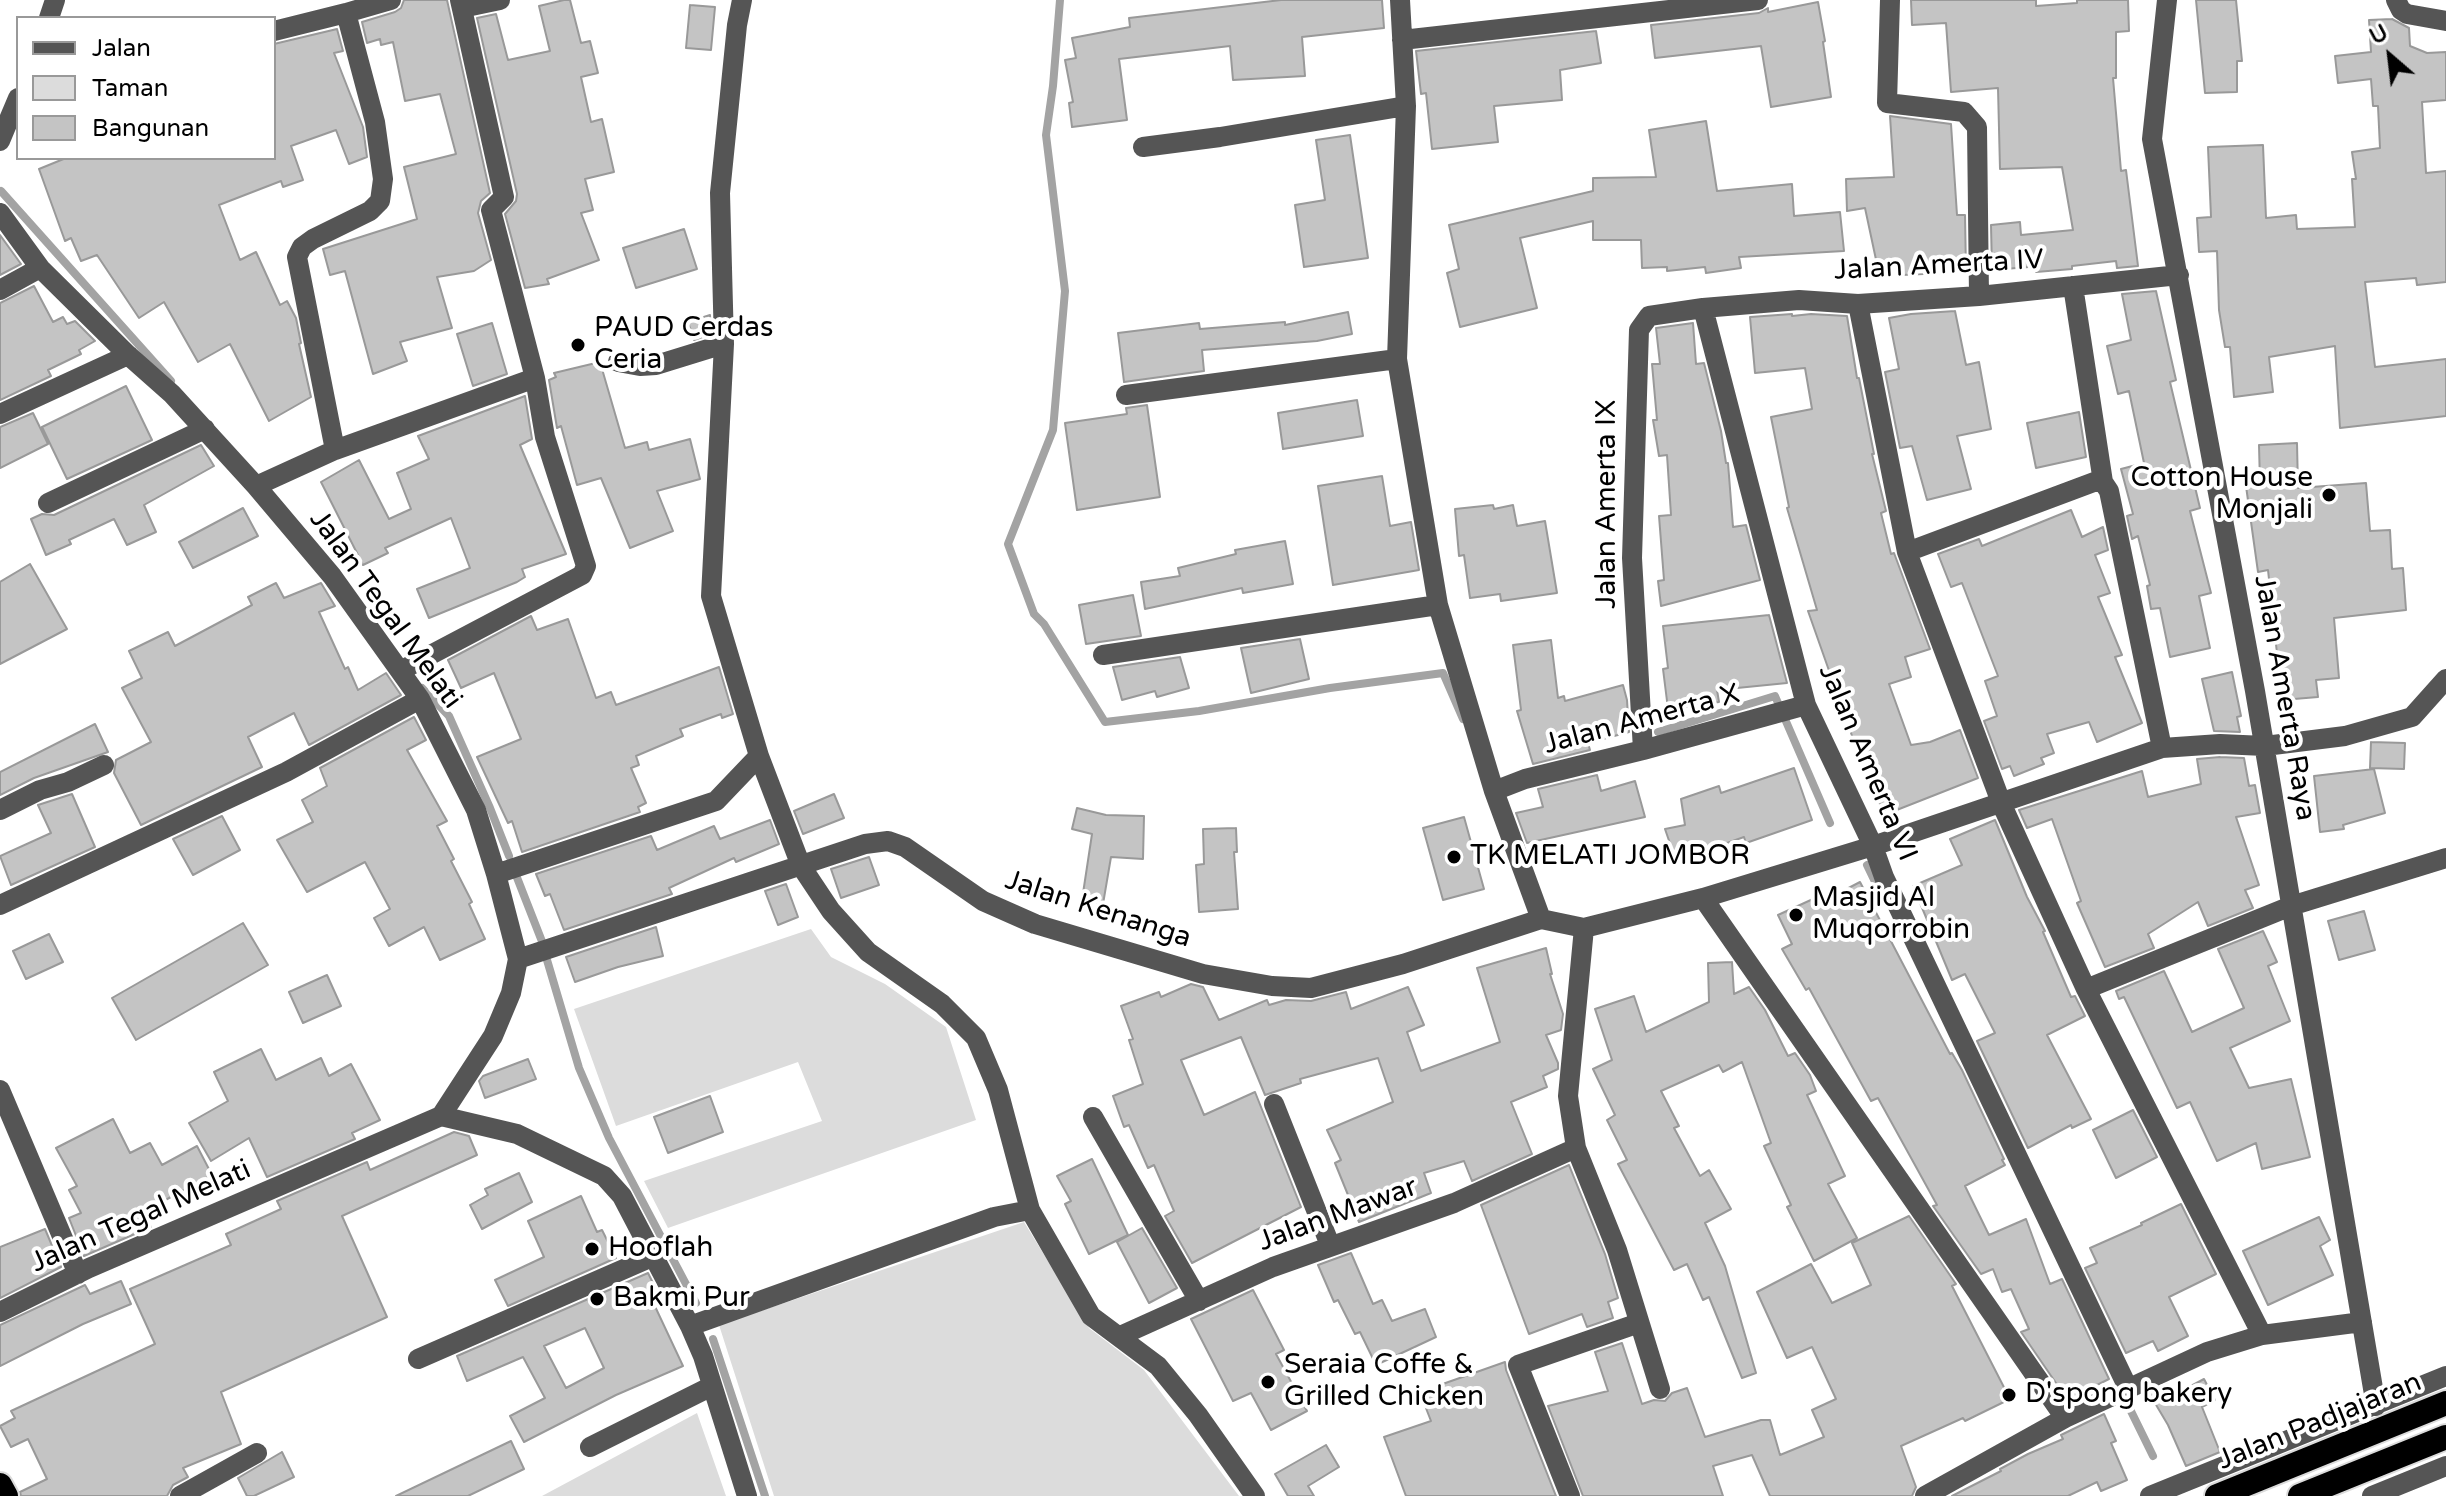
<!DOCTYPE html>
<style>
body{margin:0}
#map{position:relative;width:2446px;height:1496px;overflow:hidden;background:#fff;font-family:"Varela Round",sans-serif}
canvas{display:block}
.legend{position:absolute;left:16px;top:16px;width:260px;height:144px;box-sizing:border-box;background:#fff;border:2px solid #999;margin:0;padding:10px 14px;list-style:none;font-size:24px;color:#000}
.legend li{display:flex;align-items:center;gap:16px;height:40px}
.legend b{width:40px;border:2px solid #999}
.north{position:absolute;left:2350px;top:16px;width:80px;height:80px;-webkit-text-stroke:6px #fff;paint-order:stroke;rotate:332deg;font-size:22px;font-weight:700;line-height:32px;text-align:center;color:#000}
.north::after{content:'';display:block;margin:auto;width:28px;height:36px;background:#000;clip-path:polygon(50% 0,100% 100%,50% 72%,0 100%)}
</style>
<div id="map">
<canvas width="2446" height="1496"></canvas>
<ul class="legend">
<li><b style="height:10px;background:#555"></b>Jalan</li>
<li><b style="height:22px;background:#dcdcdc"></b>Taman</li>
<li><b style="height:22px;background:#c4c4c4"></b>Bangunan</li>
</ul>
<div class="north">U</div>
</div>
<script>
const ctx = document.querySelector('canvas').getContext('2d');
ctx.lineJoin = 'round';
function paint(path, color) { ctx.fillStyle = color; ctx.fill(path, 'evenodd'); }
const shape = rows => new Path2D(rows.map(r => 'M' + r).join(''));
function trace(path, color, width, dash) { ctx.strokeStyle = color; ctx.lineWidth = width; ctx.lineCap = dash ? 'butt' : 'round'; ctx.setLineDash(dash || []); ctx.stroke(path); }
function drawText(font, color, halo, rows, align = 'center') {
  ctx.font = font + ' "Varela Round",sans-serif'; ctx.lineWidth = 8; ctx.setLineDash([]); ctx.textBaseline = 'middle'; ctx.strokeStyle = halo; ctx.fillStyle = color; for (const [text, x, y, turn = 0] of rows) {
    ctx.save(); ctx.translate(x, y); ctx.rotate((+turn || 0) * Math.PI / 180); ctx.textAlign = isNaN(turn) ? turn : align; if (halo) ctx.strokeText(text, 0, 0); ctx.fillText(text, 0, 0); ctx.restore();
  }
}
const green = shape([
 [811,929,831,957,885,984,946,1027,976,1120,668,1228,644,1181,822,1121,798,1062,616,1126,574,1009],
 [1024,1222,1089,1328,1144,1370,1239,1496,774,1496,719,1325],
 [697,1413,726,1496,542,1496]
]);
const stream = shape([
 [1060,0,1053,86,1046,135,1065,291,1053,430,1008,544,1034,614,1044,624,1105,722,1199,711,1330,688,1443,673,1463,719],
 [1,191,171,381],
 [422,688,449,716,490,808,509,856],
 [1658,732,1775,696,1830,823],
 [1867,865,1879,890],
 [516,875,543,944],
 [547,960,579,1068,609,1138,696,1303],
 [713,1339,765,1496],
 [2126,1401,2153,1456]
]);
const building = shape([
 [404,0,447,0,490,193,481,201,478,213,491,260,474,271,437,277,452,328,400,342,407,361,373,374,345,271,330,275,323,249,417,219,404,167,456,154,440,94,405,101,393,42,381,45,380,39,367,43,362,22,395,12,401,8,404,0],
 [564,0,570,0,581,43,590,41,598,73,581,77,591,122,602,119,614,172,585,179,593,210,581,213,599,260,547,279,549,284,525,288,505,214,516,201,517,194,477,18,496,14,508,60,550,51,539,6,564,0],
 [1281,0,1382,0,1384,28,1302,37,1305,76,1233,80,1230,46,1119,59,1127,120,1072,127,1069,103,1073,102,1065,60,1076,58,1072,38,1130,27,1129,18,1281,0],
 [1911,0,2036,0,2036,6,2077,3,2077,0,2128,0,2129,31,2116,32,2116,78,2113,78,2121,171,2126,170,2138,266,2117,268,2116,261,2072,266,2072,269,2036,272,2035,267,2029,267,1992,270,1991,225,2020,222,2021,235,2073,230,2062,167,2000,169,1998,88,1951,92,1946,23,1912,25,1911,0],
 [2196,0,2236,0,2242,61,2237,61,2237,92,2205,93,2196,0],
 [1818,2,1825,41,1823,42,1831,97,1771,107,1761,46,1655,58,1651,25,1759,13,1768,8,1768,12,1818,2],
 [690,5,715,7,711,50,686,48,690,5],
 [2392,19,2409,28,2410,46,2427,53,2446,52,2446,100,2422,102,2426,173,2446,171,2446,282,2417,285,2416,278,2365,282,2375,367,2446,359,2446,416,2340,428,2335,346,2269,357,2273,392,2234,397,2230,347,2225,347,2219,310,2217,251,2199,252,2197,218,2211,217,2208,147,2263,145,2266,218,2296,215,2297,229,2355,227,2352,179,2356,179,2352,152,2380,148,2378,106,2373,106,2371,79,2338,83,2335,56,2371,52,2369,20,2392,19],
 [337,29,343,51,334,53,363,127,367,157,349,164,336,130,291,146,303,180,283,187,281,181,219,205,240,260,256,252,280,305,287,301,296,318,301,343,299,344,311,397,269,421,230,344,198,362,164,302,139,318,97,255,81,261,71,238,65,241,39,169,66,158,274,158,274,44,337,29],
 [1596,31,1601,63,1560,70,1562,100,1494,106,1498,142,1432,149,1426,93,1421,94,1416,51,1596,31],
 [1890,116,1951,124,1957,215,1965,215,1966,272,1902,275,1901,267,1878,269,1865,208,1847,211,1846,179,1894,177,1890,116],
 [1706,121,1717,191,1792,184,1794,216,1840,212,1844,251,1739,257,1741,268,1706,273,1705,267,1667,271,1667,267,1642,268,1641,240,1593,240,1593,221,1520,238,1537,308,1460,327,1447,273,1459,269,1449,225,1593,191,1593,178,1656,177,1649,130,1706,121],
 [1350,135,1368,258,1304,267,1295,205,1325,200,1316,140,1350,135],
 [684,229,697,269,636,288,623,248,684,229],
 [0,235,21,264,0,275,0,235],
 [34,286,53,322,63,317,67,324,75,321,95,341,79,350,81,354,48,370,51,376,0,400,0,303,34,286],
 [2156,291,2176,380,2170,382,2200,508,2190,511,2211,593,2199,596,2210,648,2170,657,2160,608,2151,609,2147,586,2150,585,2138,536,2132,539,2127,516,2133,514,2121,469,2144,463,2129,391,2118,394,2107,346,2131,340,2122,294,2156,291],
 [1955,311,1966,365,1979,362,1991,429,1957,436,1971,489,1927,500,1912,446,1900,448,1885,372,1899,369,1889,318,1911,314,1955,311],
 [1348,312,1352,334,1317,341,1202,350,1204,371,1124,382,1118,333,1199,323,1200,329,1285,322,1285,325,1348,312],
 [1792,314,1792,316,1811,314,1847,316,1857,378,1859,378,1874,454,1872,454,1886,511,1881,513,1891,554,1894,553,1930,649,1905,657,1911,677,1889,684,1911,745,1930,742,1960,730,1978,778,1884,815,1859,749,1857,750,1808,611,1817,610,1787,508,1789,507,1771,417,1812,409,1805,368,1755,373,1750,317,1792,314],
 [710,315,711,334,694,340,688,322,710,315],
 [492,323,507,374,473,386,457,334,492,323],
 [1693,323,1696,364,1704,363,1721,431,1726,463,1728,463,1733,527,1746,525,1760,580,1661,606,1658,581,1664,580,1659,516,1671,515,1667,455,1659,456,1653,420,1657,420,1652,364,1660,364,1656,328,1693,323],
 [600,362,625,448,647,442,649,450,690,439,700,479,657,491,673,531,630,548,601,478,577,485,561,426,557,428,549,380,556,377,554,373,600,362],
 [126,386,152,440,67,479,42,427,126,386],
 [525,396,532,439,520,445,566,554,522,569,525,577,517,582,429,618,417,589,470,568,451,518,385,548,388,553,363,565,321,482,359,460,389,519,411,509,397,473,429,459,418,436,525,396],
 [1357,400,1363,436,1283,449,1278,413,1357,400],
 [1147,405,1160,497,1077,510,1065,423,1127,414,1126,408,1147,405],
 [2079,412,2086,457,2036,468,2027,423,2079,412],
 [33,413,48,444,0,468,0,427,33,413],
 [2297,443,2298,488,2366,483,2370,531,2390,530,2392,569,2403,568,2406,610,2334,618,2339,678,2316,680,2318,697,2282,700,2268,570,2258,572,2246,486,2260,484,2259,445,2297,443],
 [201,445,214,466,144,505,156,532,127,545,114,519,69,540,71,544,46,555,31,519,42,514,54,515,201,445],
 [1382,476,1390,526,1411,522,1419,570,1333,585,1318,486,1382,476],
 [1493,505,1494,509,1513,505,1517,526,1545,521,1557,593,1501,601,1500,594,1470,598,1464,555,1459,556,1455,509,1493,505],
 [243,508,258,536,193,568,179,542,243,508],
 [2071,510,2082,537,2103,527,2108,550,2095,555,2110,593,2098,597,2122,655,2115,657,2142,723,2097,742,2089,722,2047,734,2054,753,2041,758,2044,764,2014,776,2010,766,2002,769,1984,721,1997,716,1985,681,1998,676,1962,583,1951,587,1938,554,1979,539,1982,546,2071,510],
 [1285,541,1293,584,1243,593,1242,588,1145,609,1141,582,1180,576,1178,568,1236,554,1235,550,1285,541],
 [30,564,67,629,0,664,0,582,30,564],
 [276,583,284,598,321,583,335,606,319,612,345,669,348,667,358,690,386,673,401,695,309,745,294,713,248,737,262,767,141,825,114,773,116,760,151,742,122,688,142,678,129,651,168,632,175,646,252,605,248,597,276,583],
 [1133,595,1141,636,1086,644,1079,605,1133,595],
 [1769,615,1787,683,1717,690,1719,702,1668,709,1663,669,1668,668,1663,626,1769,615],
 [531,616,537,630,568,619,596,698,611,692,616,705,719,667,733,714,722,718,721,714,680,729,683,736,636,756,639,765,631,768,646,803,638,807,640,812,522,852,512,821,508,823,477,757,521,739,494,673,461,688,448,660,531,616],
 [1300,639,1309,679,1251,693,1241,648,1300,639],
 [1551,640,1558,698,1564,696,1565,701,1623,685,1627,700,1629,732,1588,743,1590,750,1533,764,1517,711,1521,710,1513,645,1551,640],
 [1180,657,1189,688,1157,697,1155,691,1122,700,1113,667,1180,657],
 [2232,672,2241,716,2237,717,2240,732,2214,731,2202,679,2232,672],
 [414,717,426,740,407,750,447,821,437,826,454,859,451,861,472,902,469,904,485,939,440,960,424,927,389,946,374,918,390,909,365,862,307,892,277,840,313,822,302,800,327,786,320,768,414,717],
 [95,724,108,752,34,778,0,795,0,772,95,724],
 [2371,742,2405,743,2404,769,2370,768,2371,742],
 [2220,757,2244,758,2249,786,2255,785,2260,813,2236,817,2259,885,2245,890,2253,908,2208,926,2198,902,2148,934,2154,948,2105,967,2077,903,2081,901,2052,819,2027,828,2019,810,2142,771,2148,797,2201,784,2197,759,2220,757],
 [1794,768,1812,820,1746,843,1744,837,1676,861,1665,829,1685,825,1681,799,1719,786,1721,793,1794,768],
 [2374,769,2385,813,2343,825,2344,829,2320,832,2314,776,2374,769],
 [1597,775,1601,791,1635,781,1645,817,1527,843,1516,813,1543,807,1538,789,1597,775],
 [72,794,95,847,11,885,0,856,51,833,38,805,72,794],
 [834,794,844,818,803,834,794,811,834,794],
 [1077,808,1106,815,1144,816,1143,859,1111,857,1103,904,1082,900,1092,834,1072,829,1077,808],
 [222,816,240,850,193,875,173,839,222,816],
 [1464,817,1484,889,1443,900,1423,828,1464,817],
 [770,820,779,844,736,862,734,858,669,888,672,894,564,930,550,894,545,896,536,874,651,836,657,850,714,826,720,839,770,820],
 [1995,820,2027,897,2045,931,2043,932,2071,997,2075,996,2085,1016,2047,1035,2091,1119,2072,1128,2071,1125,2028,1148,1977,1041,1995,1033,1965,974,1952,980,1913,886,1962,865,1950,839,1995,820],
 [1236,828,1237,852,1234,852,1238,909,1199,912,1196,865,1204,864,1203,829,1236,828],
 [869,857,879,885,841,898,831,869,869,857],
 [1860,882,1950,1054,1952,1053,1962,1070,2004,1159,2002,1160,2005,1165,1965,1186,1989,1235,2026,1219,2050,1284,2062,1279,2109,1379,2091,1388,2092,1391,2069,1402,2021,1332,2029,1329,2011,1289,2002,1292,1993,1269,1981,1274,1933,1206,1937,1205,1878,1098,1871,1101,1809,988,1806,990,1782,949,1792,944,1778,915,1813,899,1816,905,1860,882],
 [786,884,798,917,778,925,765,891,786,884],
 [2364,911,2375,950,2339,960,2328,921,2364,911],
 [243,923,268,965,136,1040,112,998,243,923],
 [656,927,663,956,618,967,575,982,566,957,656,927],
 [2263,931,2277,962,2268,966,2290,1021,2230,1048,2249,1088,2291,1079,2310,1157,2262,1169,2256,1143,2217,1161,2190,1102,2177,1108,2124,997,2119,999,2116,991,2164,971,2192,1032,2244,1008,2218,949,2263,931],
 [49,934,63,962,26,979,13,951,49,934],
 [1546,948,1552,974,1550,974,1563,1014,1561,1030,1546,1035,1558,1063,1558,1069,1543,1076,1547,1087,1511,1102,1532,1154,1472,1181,1464,1161,1424,1173,1431,1193,1359,1222,1335,1163,1341,1160,1327,1130,1393,1102,1378,1058,1300,1079,1301,1083,1265,1095,1241,1037,1181,1060,1204,1115,1255,1092,1301,1207,1192,1263,1165,1216,1174,1211,1154,1165,1148,1168,1129,1125,1124,1127,1113,1096,1143,1084,1129,1040,1133,1039,1121,1006,1159,992,1161,997,1191,984,1203,987,1219,1020,1267,1000,1269,1005,1286,1000,1311,1001,1346,992,1351,1009,1408,987,1424,1025,1407,1032,1421,1071,1500,1042,1477,968,1546,948],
 [1732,962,1734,994,1749,987,1765,1010,1788,1056,1795,1053,1810,1075,1816,1091,1807,1095,1845,1176,1828,1184,1857,1238,1814,1261,1787,1207,1791,1205,1764,1146,1771,1143,1742,1062,1723,1072,1719,1065,1661,1091,1679,1126,1674,1128,1700,1176,1709,1170,1731,1209,1705,1223,1725,1266,1756,1373,1742,1378,1709,1297,1703,1300,1687,1264,1674,1270,1618,1164,1627,1160,1607,1120,1615,1115,1593,1069,1612,1060,1595,1009,1634,996,1646,1032,1709,1002,1708,963,1732,962],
 [327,975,341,1006,303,1023,289,992,327,975],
 [261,1049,276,1080,321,1058,329,1076,351,1064,380,1120,352,1133,355,1139,267,1177,249,1138,211,1161,189,1123,228,1101,214,1072,261,1049],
 [528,1059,536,1079,485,1098,479,1081,483,1076,528,1059],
 [710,1096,723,1132,668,1153,654,1117,710,1096],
 [2133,1110,2157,1157,2116,1178,2093,1130,2133,1110],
 [113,1119,130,1153,150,1143,162,1165,197,1146,212,1175,143,1212,151,1227,84,1256,69,1218,81,1213,69,1190,77,1186,56,1148,113,1119],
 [454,1132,469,1136,477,1155,342,1216,387,1317,221,1392,241,1444,183,1468,188,1477,173,1485,167,1496,21,1496,20,1492,47,1479,28,1439,11,1447,0,1426,15,1418,11,1411,155,1344,130,1289,231,1245,226,1234,281,1209,277,1201,367,1162,370,1170,454,1132],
 [1092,1159,1128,1235,1089,1254,1065,1204,1071,1201,1057,1176,1092,1159],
 [1569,1165,1605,1254,1618,1298,1608,1302,1613,1318,1587,1327,1582,1314,1529,1334,1481,1205,1569,1165],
 [519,1173,532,1202,482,1229,470,1205,488,1195,485,1189,519,1173],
 [581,1196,597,1232,602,1230,616,1258,508,1306,495,1280,544,1257,528,1221,581,1196],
 [2181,1204,2216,1274,2169,1297,2188,1336,2158,1351,2153,1341,2126,1353,2085,1268,2097,1263,2090,1248,2142,1225,2141,1223,2181,1204],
 [1909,1216,1956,1284,1952,1286,2010,1399,1965,1421,1963,1418,1901,1446,1916,1487,1912,1496,1770,1496,1752,1455,1713,1466,1723,1496,1583,1496,1548,1406,1608,1391,1595,1352,1622,1343,1642,1404,1654,1400,1665,1401,1672,1393,1687,1388,1705,1437,1761,1420,1770,1420,1780,1455,1824,1437,1812,1410,1836,1399,1812,1347,1787,1358,1757,1292,1811,1264,1832,1303,1871,1285,1852,1243,1909,1216],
 [2319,1217,2330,1240,2320,1246,2333,1275,2268,1305,2243,1251,2319,1217],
 [1142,1228,1177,1288,1149,1303,1117,1242,1142,1228],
 [45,1229,61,1267,0,1298,0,1247,45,1229],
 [1351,1253,1373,1304,1382,1300,1392,1321,1425,1309,1436,1337,1376,1365,1360,1332,1355,1334,1338,1300,1334,1302,1318,1265,1351,1253],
 [648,1273,660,1297,652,1300,683,1366,616,1395,524,1442,510,1416,545,1398,523,1357,467,1381,457,1356,648,1273],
 [585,1328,604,1368,566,1388,544,1346,585,1328],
 [121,1281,131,1304,83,1324,0,1366,0,1325,85,1285,90,1294,121,1281],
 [1253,1290,1284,1350,1276,1354,1307,1411,1271,1430,1251,1393,1233,1401,1191,1319,1253,1290],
 [1505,1362,1506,1370,1556,1496,1406,1496,1384,1437,1431,1421,1422,1398,1439,1391,1437,1386,1505,1362],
 [2204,1379,2215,1400,2202,1407,2220,1452,2186,1466,2168,1425,2149,1393,2168,1384,2174,1395,2204,1379],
 [2104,1414,2116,1441,2111,1443,2127,1480,2101,1491,2097,1482,2068,1496,1952,1496,2001,1471,2000,1469,2028,1454,2063,1439,2061,1435,2104,1414],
 [511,1441,524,1469,468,1496,396,1496,511,1441],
 [1326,1445,1339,1467,1308,1486,1314,1496,1288,1496,1275,1474,1326,1445],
 [282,1452,294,1477,254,1496,247,1496,238,1478,282,1452]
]);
const minor = shape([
 [1400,0,1406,106,1397,359,1438,605,1494,791,1541,919,1584,928,1568,1096,1576,1148,1617,1250,1660,1389],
 [1890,0,1887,103,1964,112,1977,127,1979,296],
 [2167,0,2152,139,2255,691,2376,1406],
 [2396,0,2401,10,2407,14,2446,21],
 [462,8,500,0],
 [49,18,55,0],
 [274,31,346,13],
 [1402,40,1758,0],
 [0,141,18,98],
 [1143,147,1220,137,1406,106],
 [0,213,40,268,128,355,172,394,256,486,332,576,420,699,476,810,496,874,518,959,511,993,493,1036,441,1116,89,1268,0,1312],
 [2073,286,2103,482,2109,491,2162,748],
 [0,290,40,268],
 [1858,304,1907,552,2002,805,2086,989,2262,1335],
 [1703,308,1806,705,1873,846,1884,877,2128,1388],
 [618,362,640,366,656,365,724,344],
 [1126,395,1397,359],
 [0,414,128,355],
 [335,450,297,257,302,247,313,239,370,211,380,201,383,179,375,122,346,13,391,0],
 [256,486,335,450,535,378],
 [48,503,205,429],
 [1907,552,2094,482,2103,482],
 [1103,655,1438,605],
 [400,671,582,575,586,566,545,437,535,378,491,210,504,197,460,0],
 [1643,750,1632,558,1639,330,1649,316,1703,308,1799,300,1858,304,1979,296,2179,275],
 [759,756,801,866,831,911,868,952,942,1004,976,1038,998,1090,1030,1210],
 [1494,791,1525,779,1643,750,1806,705],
 [0,810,40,790,68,782,104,765],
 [496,874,716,801,759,756,711,596,724,344,720,193,737,25,742,0],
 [1703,898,2065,1418],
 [0,905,286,772,420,699],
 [1584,928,1703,898,1873,846,2162,748,2220,744,2265,746,2345,736,2412,717,2446,679],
 [518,959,865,844,888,841,905,847,983,901,1035,924,1203,974,1272,986,1311,988,1403,964,1541,919],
 [2086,989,2291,906,2446,858],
 [0,1090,78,1274],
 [1274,1104,1330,1245],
 [441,1116,517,1134,604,1176,622,1196,690,1326,703,1356,747,1496],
 [1093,1117,1199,1301],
 [690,1326,994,1217,1030,1210,1091,1316,1158,1366,1198,1415,1255,1496],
 [1120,1336,1273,1267,1454,1203,1576,1148],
 [418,1359,654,1256],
 [590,1447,712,1386],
 [180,1496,257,1453],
 [1570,1496,1518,1365,1639,1323],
 [1925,1496,2065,1418,2207,1352,2262,1335,2362,1322],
 [2150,1496,2446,1376],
 [2372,1496,2446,1466]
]);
const highway = shape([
 [0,1485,6,1496],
 [2217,1496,2446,1403],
 [2300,1496,2446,1437]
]);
const markers = [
 [578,345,8,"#000"],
 [2329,495,8,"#000"],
 [1454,857,8,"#000"],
 [1796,915,8,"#000"],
 [592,1249,8,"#000"],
 [597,1299,8,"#000"],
 [1268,1382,8,"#000"],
 [2009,1395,8,"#000"]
];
const streetNames = [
 ["Jalan Amerta IV",1939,266,-3],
 ["Jalan Amerta IX",1608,504,-90],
 ["Jalan Tegal Melati",385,610,54],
 ["Jalan Amerta Raya",2284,698,80],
 ["Jalan Amerta X",1642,720,-15],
 ["Jalan Amerta VI",1867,763,67],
 ["Jalan Kenanga",1098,910,18],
 ["Jalan Mawar",1338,1215,-20],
 ["Jalan Tegal Melati",141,1217,-24],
 ["Jalan Padjajaran",2320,1422,-22]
];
const poiNames = [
 ["PAUD Cerdas",594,329],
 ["Ceria",594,361],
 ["Cotton House",2313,479,"right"],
 ["Monjali",2313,511,"right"],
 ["TK MELATI JOMBOR",1470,857],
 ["Masjid Al",1812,899],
 ["Muqorrobin",1812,931],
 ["Hooflah",608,1249],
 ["Bakmi Pur",613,1299],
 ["Seraia Coffe &",1284,1366],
 ["Grilled Chicken",1284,1398],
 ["D'spong bakery",2025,1395]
];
paint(green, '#dcdcdc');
trace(stream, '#a3a3a3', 8);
paint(building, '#c4c4c4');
trace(building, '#999', 2);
trace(highway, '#dbdbdb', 28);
trace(minor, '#555', 20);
trace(highway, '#000', 24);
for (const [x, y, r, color] of markers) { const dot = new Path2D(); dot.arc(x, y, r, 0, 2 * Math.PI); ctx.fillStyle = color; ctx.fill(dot); trace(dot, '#fff', 3); }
drawText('28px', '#000', '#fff', streetNames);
drawText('28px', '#000', '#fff', poiNames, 'left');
</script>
